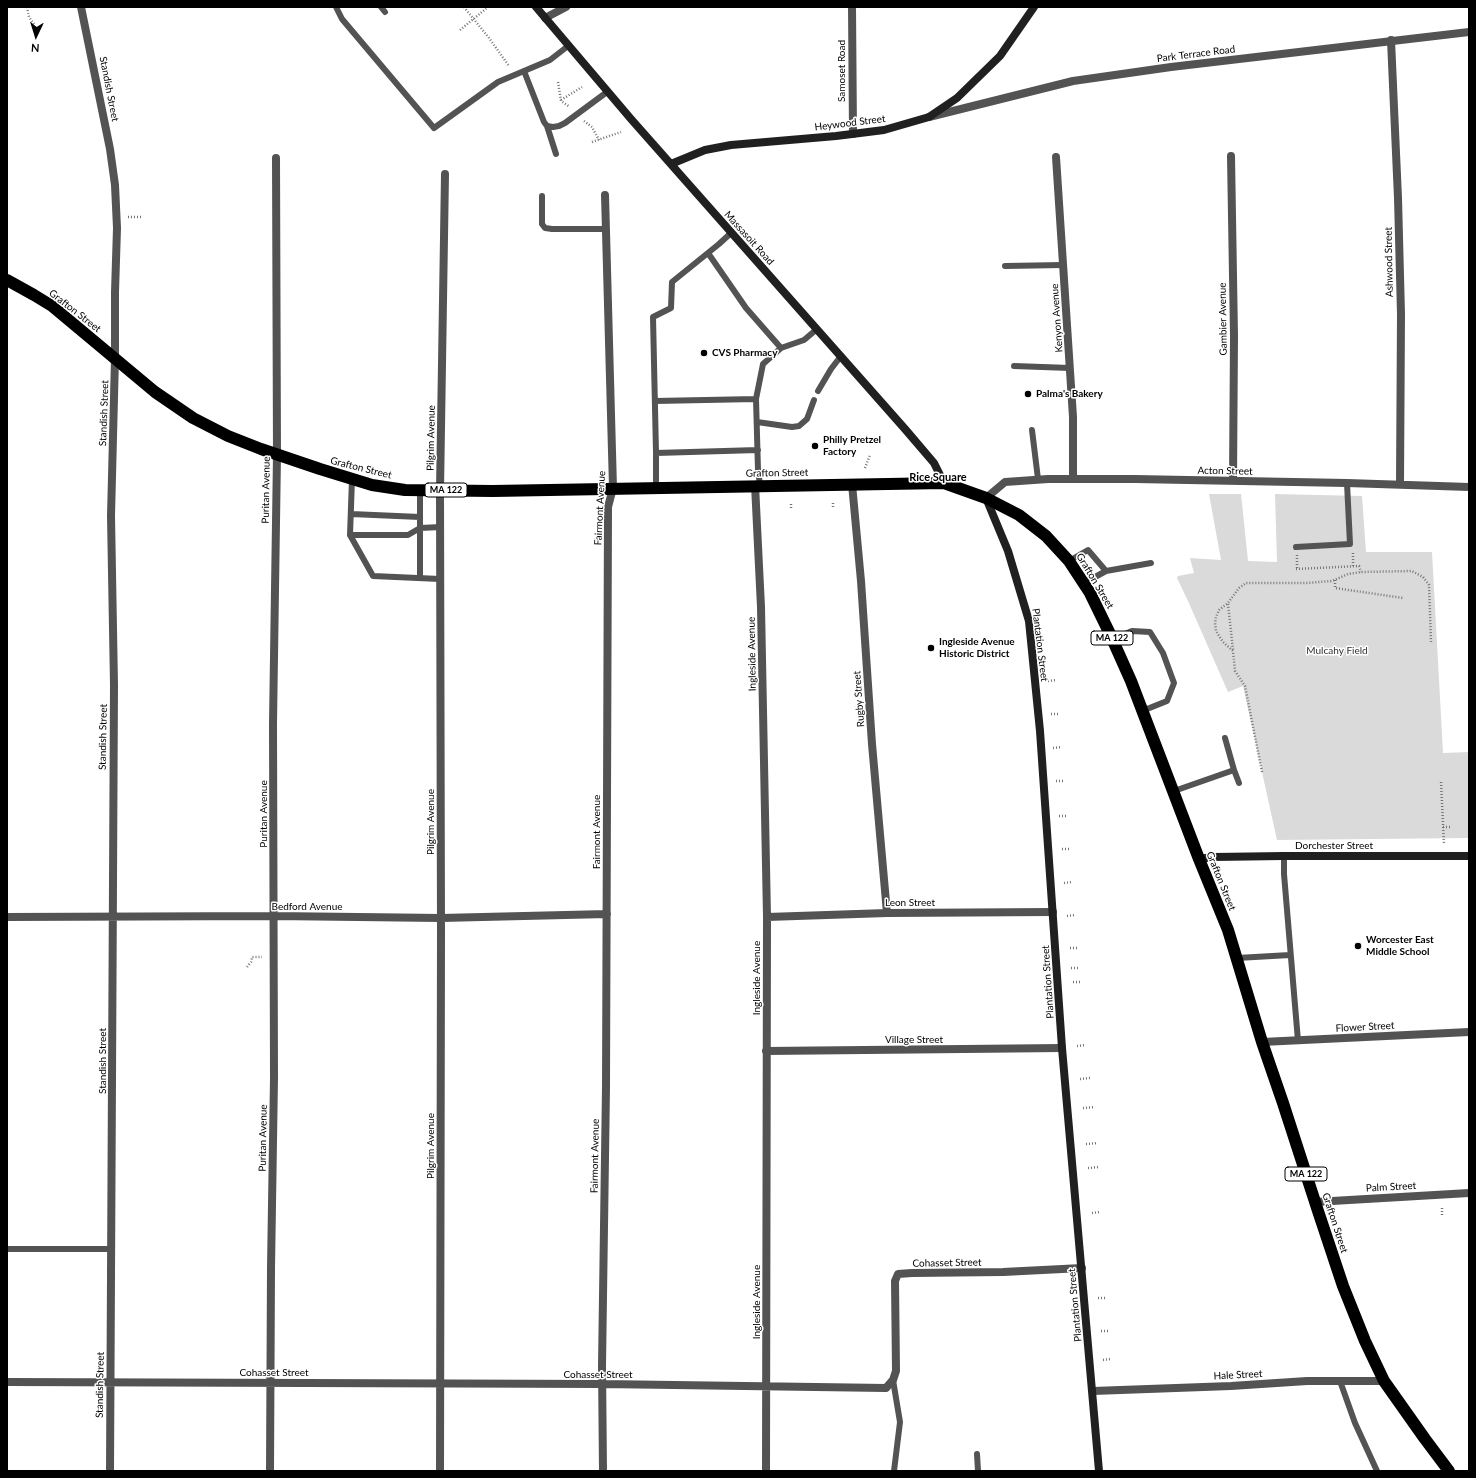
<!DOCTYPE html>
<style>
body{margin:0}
#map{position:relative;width:1476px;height:1478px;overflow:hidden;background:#fff;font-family:Lato,sans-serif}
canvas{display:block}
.frame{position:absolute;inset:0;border:8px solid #000;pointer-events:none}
.north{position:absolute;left:16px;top:16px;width:40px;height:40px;-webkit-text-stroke:3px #fff;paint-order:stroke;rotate:184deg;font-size:11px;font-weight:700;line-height:16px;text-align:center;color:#000}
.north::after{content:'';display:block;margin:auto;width:14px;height:18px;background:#000;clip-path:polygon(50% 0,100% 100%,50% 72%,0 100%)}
</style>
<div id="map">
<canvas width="1476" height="1478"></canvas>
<div class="frame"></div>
<div class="north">N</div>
</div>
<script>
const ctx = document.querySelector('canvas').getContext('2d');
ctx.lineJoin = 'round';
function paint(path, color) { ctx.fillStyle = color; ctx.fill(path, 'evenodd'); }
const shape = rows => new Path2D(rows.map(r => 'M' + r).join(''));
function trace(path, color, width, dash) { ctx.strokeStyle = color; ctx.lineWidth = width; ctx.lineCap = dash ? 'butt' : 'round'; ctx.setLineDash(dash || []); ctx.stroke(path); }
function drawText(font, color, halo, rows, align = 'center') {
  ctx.font = font + ' Lato,sans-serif'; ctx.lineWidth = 3; ctx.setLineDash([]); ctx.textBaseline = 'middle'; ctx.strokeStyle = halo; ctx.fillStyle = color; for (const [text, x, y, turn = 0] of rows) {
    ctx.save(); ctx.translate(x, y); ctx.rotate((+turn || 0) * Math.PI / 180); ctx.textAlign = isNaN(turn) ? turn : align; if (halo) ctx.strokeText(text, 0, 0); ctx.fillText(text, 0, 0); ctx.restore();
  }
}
const green = shape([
 [1209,494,1241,494,1248,561,1277,562,1275,494,1362,496,1366,552,1432,552,1443,753,1469,752,1469,838,1277,840,1243,686,1228,692,1188,601,1177,578,1178,576,1194,573,1190,558,1221,560]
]);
const path = shape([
 [27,7,29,17,34,24],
 [464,7,489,38,509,66],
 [460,30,488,7],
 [558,82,561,101,570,107],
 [561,100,582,87],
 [584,121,592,127,599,140],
 [592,142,621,132],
 [128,217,142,217],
 [865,468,870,455],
 [833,503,833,508],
 [791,504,791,509],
 [1353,553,1353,567],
 [1297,555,1297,569],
 [1296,569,1359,566,1361,572],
 [1335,580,1335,588,1403,598],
 [1228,604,1233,650],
 [1048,681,1056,680],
 [1051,714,1059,714],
 [1053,748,1062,747],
 [1262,772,1245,686,1235,671,1233,651,1223,642,1216,631,1215,623,1216,617,1219,610,1228,603,1239,588,1246,583,1306,583,1332,581,1348,574,1361,572,1412,571,1423,577,1429,585,1431,642],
 [1056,781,1065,781],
 [1441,782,1444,844],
 [1059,816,1067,816],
 [1443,827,1450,827],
 [1062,849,1071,849],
 [1064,883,1072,882],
 [1067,916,1075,915],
 [1070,948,1078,948],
 [247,967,251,962,252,957,262,957],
 [1071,968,1080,968],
 [1073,982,1080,982],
 [1077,1046,1086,1045],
 [1080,1079,1090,1078],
 [1083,1108,1095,1107],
 [1086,1144,1098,1143],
 [1088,1168,1099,1167],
 [1442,1208,1442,1216],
 [1092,1213,1100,1212],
 [1098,1298,1107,1298],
 [1101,1331,1109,1331],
 [1103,1360,1110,1359]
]);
const lane = shape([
 [336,7,342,19,434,128,498,82,550,60,568,46],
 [381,7,385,12],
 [524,71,544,122,547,126,553,127,559,126,565,123,607,92],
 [547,126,556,154],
 [542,196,542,224,545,228,552,229,606,229],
 [731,233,719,244,672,282,671,308,653,317,656,453,758,450],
 [708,253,746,308,781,348],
 [1005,266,1063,265],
 [1014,366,1070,368],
 [818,391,831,369,841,356],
 [655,401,756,399],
 [757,422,792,427,799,426,807,419,814,400],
 [1032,430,1038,479],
 [352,479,350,535,373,576,440,579],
 [760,485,758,470,756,399,763,364,781,348,804,340,817,329],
 [656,487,656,453],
 [351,514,420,517],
 [350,535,408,535,420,528,441,527],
 [1296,547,1350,544,1347,483],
 [1069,561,1088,550,1106,571,1084,583],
 [1106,571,1151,563],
 [420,578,420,490],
 [1113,639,1132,631,1150,632,1163,653,1174,683,1167,701,1142,711],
 [1234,770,1239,783],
 [1174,791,1234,770,1225,738],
 [1284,856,1284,874,1298,1041],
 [1237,958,1290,955],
 [7,1249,112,1249],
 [893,1380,900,1422,894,1471],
 [1340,1381,1355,1423,1377,1471],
 [977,1454,978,1471]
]);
const street = shape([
 [81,7,110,149,115,185,117,228,115,292,115,358,111,516,114,685,110,1471],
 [852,7,853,134],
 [545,18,566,7],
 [1391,40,1398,198,1401,314,1400,484],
 [929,117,1073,81,1171,67,1469,32],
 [1231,156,1234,336,1233,481],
 [1056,157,1073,417,1073,479],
 [852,484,861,581,872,744,887,913],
 [755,485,761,607,767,917,766,1471],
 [986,498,1005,482,1048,479,1135,479,1347,483,1469,487],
 [7,917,274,916,441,918,607,914],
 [767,917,887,913,1053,912],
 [1262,1042,1469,1032],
 [766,1051,1062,1048],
 [1315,1202,1469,1193],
 [7,1382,603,1384,886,1388,893,1380,896,1371,895,1281,898,1274,912,1273,1003,1272,1082,1268],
 [1093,1391,1231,1386,1307,1381,1384,1381],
 [270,1471,271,1268,274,1078,273,724,277,455,276,158],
 [440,1471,441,933,440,490,445,174],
 [603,1471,602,1366,606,1087,608,507,613,488,605,195]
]);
const secondary = shape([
 [536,7,631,119,905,429,934,463,944,483],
 [671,164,705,150,731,145,836,136,884,130,929,117,957,98,1000,56,1034,7],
 [986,498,1008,551,1029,621,1040,731,1062,1048,1099,1471],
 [1199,859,1213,857,1284,856,1469,856]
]);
const highway = shape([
 [7,280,34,295,52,306,155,392,193,418,228,436,261,449,320,469,372,485,405,490,493,491,944,483,986,498,1019,515,1046,536,1069,561,1090,593,1110,634,1131,681,1199,859,1228,930,1262,1042,1283,1103,1318,1211,1343,1286,1365,1341,1384,1381,1425,1439,1449,1471]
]);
const markers = [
 [704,353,4,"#000"],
 [1028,394,4,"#000"],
 [815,446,4,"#000"],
 [931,648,4,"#000"],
 [1358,946,4,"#000"]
];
const shields = [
 [446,490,42],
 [1112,638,42],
 [1306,1174,42]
];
const shieldNames = [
 ["MA 122",446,490],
 ["MA 122",1112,638],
 ["MA 122",1306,1174]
];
const streetNames = [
 ["Park Terrace Road",1196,54,-7],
 ["Samoset Road",842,71,-90],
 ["Standish Street",109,89,79],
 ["Heywood Street",850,123,-7],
 ["Massasoit Road",749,238,48],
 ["Ashwood Street",1389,262,-91],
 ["Grafton Street",75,311,38],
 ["Kenyon Avenue",1057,318,-94],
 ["Gambier Avenue",1223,319,-91],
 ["Standish Street",104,413,-88],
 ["Pilgrim Avenue",431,438,-89],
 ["Grafton Street",361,468,14],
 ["Acton Street",1225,471,1],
 ["Grafton Street",777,473,-1],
 ["Puritan Avenue",266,490,-89],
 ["Fairmont Avenue",600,508,-87],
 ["Grafton Street",1095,581,59],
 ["Plantation Street",1040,645,83],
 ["Ingleside Avenue",752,654,-91],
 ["Rugby Street",859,699,-94],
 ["Standish Street",103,737,-89],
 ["Puritan Avenue",264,814,-90],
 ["Pilgrim Avenue",431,822,-90],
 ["Fairmont Avenue",597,832,-90],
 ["Dorchester Street",1334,846],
 ["Grafton Street",1221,881,68],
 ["Leon Street",910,903],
 ["Bedford Avenue",307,907],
 ["Ingleside Avenue",757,978,-90],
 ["Plantation Street",1048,982,-94],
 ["Flower Street",1365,1027,-3],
 ["Village Street",914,1040],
 ["Standish Street",103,1061,-90],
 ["Puritan Avenue",263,1138,-89],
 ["Pilgrim Avenue",431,1146,-90],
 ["Fairmont Avenue",595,1156,-89],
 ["Palm Street",1391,1187,-3],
 ["Grafton Street",1335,1223,72],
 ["Cohasset Street",947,1263,-1],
 ["Ingleside Avenue",757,1302,-90],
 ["Plantation Street",1075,1305,-95],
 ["Cohasset Street",274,1373],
 ["Cohasset Street",598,1375],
 ["Hale Street",1238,1375,-3],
 ["Standish Street",100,1385,-89]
];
const poiNames = [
 ["CVS Pharmacy",712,353],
 ["Palma's Bakery",1036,394],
 ["Philly Pretzel",823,440],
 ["Factory",823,452],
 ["Ingleside Avenue",939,642],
 ["Historic District",939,654],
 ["Worcester East",1366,940],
 ["Middle School",1366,952]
];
const parkNames = [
 ["Mulcahy Field",1337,651]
];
const neighbourhoodNames = [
 ["Rice Square",938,477]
];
paint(green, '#dadada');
trace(path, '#757575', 2.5, [1, 2]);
trace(lane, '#535353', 6);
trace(street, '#535353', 8);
trace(secondary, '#202020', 8);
trace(highway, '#000', 12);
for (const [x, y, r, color] of markers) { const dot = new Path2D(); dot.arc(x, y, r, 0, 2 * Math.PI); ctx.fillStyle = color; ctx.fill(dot); trace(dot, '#fff', 1.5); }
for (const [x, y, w] of shields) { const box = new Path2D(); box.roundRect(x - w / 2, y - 7, w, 14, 3); ctx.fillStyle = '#fff'; ctx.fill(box); trace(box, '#000', 1); }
drawText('bold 9px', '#000', null, shieldNames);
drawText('10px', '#000', '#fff', streetNames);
drawText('bold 10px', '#000', '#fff', poiNames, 'left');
drawText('10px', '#313131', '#fff', parkNames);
drawText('bold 11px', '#000', '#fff', neighbourhoodNames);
</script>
